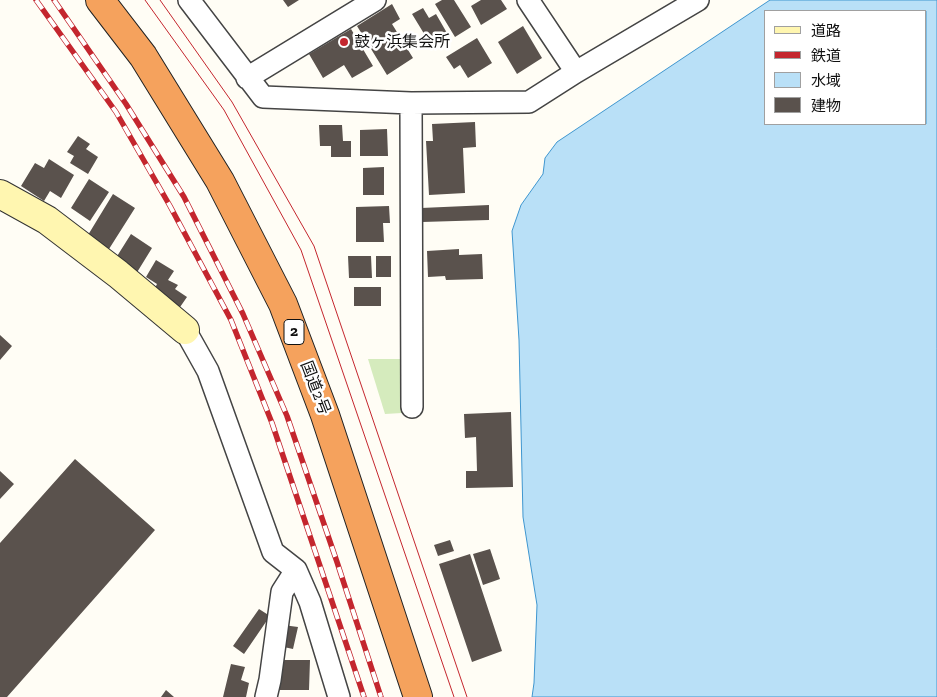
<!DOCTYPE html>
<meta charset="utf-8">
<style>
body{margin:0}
#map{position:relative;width:937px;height:697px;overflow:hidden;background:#fffdf5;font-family:"Zilla Slab","Noto Sans JP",serif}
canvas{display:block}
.legend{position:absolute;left:764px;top:10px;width:162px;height:115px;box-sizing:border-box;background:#fff;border:1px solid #a0a0a0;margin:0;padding:6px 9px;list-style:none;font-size:15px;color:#111}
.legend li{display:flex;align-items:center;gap:10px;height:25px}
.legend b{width:25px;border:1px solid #a0a0a0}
</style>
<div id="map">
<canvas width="937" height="697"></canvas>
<ul class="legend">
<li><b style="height:6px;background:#fff6b0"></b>道路</li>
<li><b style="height:6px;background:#c4262e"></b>鉄道</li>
<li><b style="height:14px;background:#b9e0f7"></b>水域</li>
<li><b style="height:14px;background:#5a524d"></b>建物</li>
</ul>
</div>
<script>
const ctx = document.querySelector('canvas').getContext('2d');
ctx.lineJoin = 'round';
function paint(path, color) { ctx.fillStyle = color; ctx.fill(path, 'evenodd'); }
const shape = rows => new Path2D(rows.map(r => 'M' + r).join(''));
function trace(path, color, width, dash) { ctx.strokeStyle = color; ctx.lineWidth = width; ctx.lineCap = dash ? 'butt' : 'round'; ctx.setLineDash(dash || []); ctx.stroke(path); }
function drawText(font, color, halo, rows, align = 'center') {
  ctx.font = font + ' "Zilla Slab","Noto Sans JP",serif'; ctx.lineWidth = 5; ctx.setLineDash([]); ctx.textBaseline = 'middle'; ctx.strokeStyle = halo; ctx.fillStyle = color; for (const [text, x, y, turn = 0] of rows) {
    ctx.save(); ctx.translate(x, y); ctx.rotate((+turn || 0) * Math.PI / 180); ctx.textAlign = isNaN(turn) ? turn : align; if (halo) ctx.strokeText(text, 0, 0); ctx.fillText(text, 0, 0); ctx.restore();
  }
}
const green = shape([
 [368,359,403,359,402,413,385,414]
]);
const water = shape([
 [770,0,937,0,937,697,532,697,534,683,537,605,523,517,519,340,512,231,521,205,543,174,545,158,557,142,770,0],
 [766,11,926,11,926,124,766,124,766,11]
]);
const building = shape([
 [283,0,299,0,288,7],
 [442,0,454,0,471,27,455,37,435,4],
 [481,0,501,0,507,9,481,25,471,6],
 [392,4,400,19,392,24,413,58,387,75,357,26],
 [423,8,429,18,436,14,451,40,434,50,412,14],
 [523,26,542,58,517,74,498,42],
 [351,29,373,66,352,78,344,65,323,78,309,54],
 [477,38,492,63,468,78,460,65,454,69,446,57],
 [475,122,476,147,463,148,465,193,429,195,426,141,433,141,432,124],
 [319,125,342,125,343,141,351,141,351,157,331,157,331,146,320,146],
 [387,129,388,156,360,156,360,130],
 [78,136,90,144,86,149,98,157,88,174,70,163,74,156,67,152],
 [49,159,74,175,61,198,50,191,44,201,21,186,35,163,44,168],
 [384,167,384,195,363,195,363,168],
 [89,179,109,192,90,221,71,208],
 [113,194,135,208,109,249,88,235],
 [489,205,489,220,422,222,421,208],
 [389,206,390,223,383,223,384,242,356,242,356,207],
 [131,234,152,248,136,274,114,261],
 [459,249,459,255,482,254,483,279,446,280,445,276,428,277,427,251],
 [348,256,371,256,372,278,349,278],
 [376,256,391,256,391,277,376,277],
 [156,260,174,271,168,280,178,285,175,289,187,297,178,310,154,290,157,284,146,277],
 [354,287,381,287,381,306,354,306],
 [0,335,12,346,0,360],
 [511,412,513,487,466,488,466,471,477,471,476,437,465,438,464,414],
 [75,459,155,530,7,697,0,697,0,543],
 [0,471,14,484,0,499],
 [450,540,454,551,438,556,434,545],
 [490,549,500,579,483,585,473,554],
 [470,554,502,651,472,662,439,564],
 [259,609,270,616,244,654,233,646],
 [283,625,298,627,293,649,279,646],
 [276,660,310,660,309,690,276,690],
 [231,664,245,667,241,680,249,683,246,697,223,697],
 [166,690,174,697,161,697]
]);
const street = shape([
 [189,0,263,97,411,103,529,102,576,72,698,0],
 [528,0,576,72],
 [247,78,375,0],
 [411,103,412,407],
 [185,330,208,371,273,552,296,570,310,602,339,697],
 [266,697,270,680,282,592,296,570]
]);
const secondary = shape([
 [0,194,47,220,118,274,185,330]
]);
const highway = shape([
 [100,0,143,56,220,181,283,304,325,415,418,697]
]);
const tram = shape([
 [145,0,224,110,301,250,454,697],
 [160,0,232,102,314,246,467,697]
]);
const rail = shape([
 [36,0,116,112,170,206,231,320,272,423,364,697],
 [54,0,126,104,184,197,243,314,287,416,337,562,381,697]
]);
const markers = [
 [344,42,5,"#c4262e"]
];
const shields = [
 [294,332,20]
];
const shieldNames = [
 ["2",294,332]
];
const poiNames = [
 ["鼓ヶ浜集会所",354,42]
];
const streetNames = [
 ["国道2号",315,388,69]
];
paint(green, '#d5ebbd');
paint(water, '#b9e0f7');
trace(water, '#3f96cf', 1);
paint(building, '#5a524d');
trace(street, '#444', 24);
trace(secondary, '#333', 30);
trace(highway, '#222', 30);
trace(street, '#fff', 21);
trace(secondary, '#fff6b0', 28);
trace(highway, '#f5a25d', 28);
trace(tram, '#c4262e', 1);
trace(rail, '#c4262e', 5.5);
trace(rail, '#fff', 4, [11]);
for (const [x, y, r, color] of markers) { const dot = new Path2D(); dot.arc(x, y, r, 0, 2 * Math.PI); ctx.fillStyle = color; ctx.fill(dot); trace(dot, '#fff', 2); }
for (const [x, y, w] of shields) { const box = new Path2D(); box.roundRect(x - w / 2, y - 12.5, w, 25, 4); ctx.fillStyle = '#fff'; ctx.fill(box); trace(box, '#111', 1); }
drawText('bold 15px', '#111', null, shieldNames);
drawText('16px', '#111', '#fff', poiNames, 'left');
drawText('16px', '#111', '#fff', streetNames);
</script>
